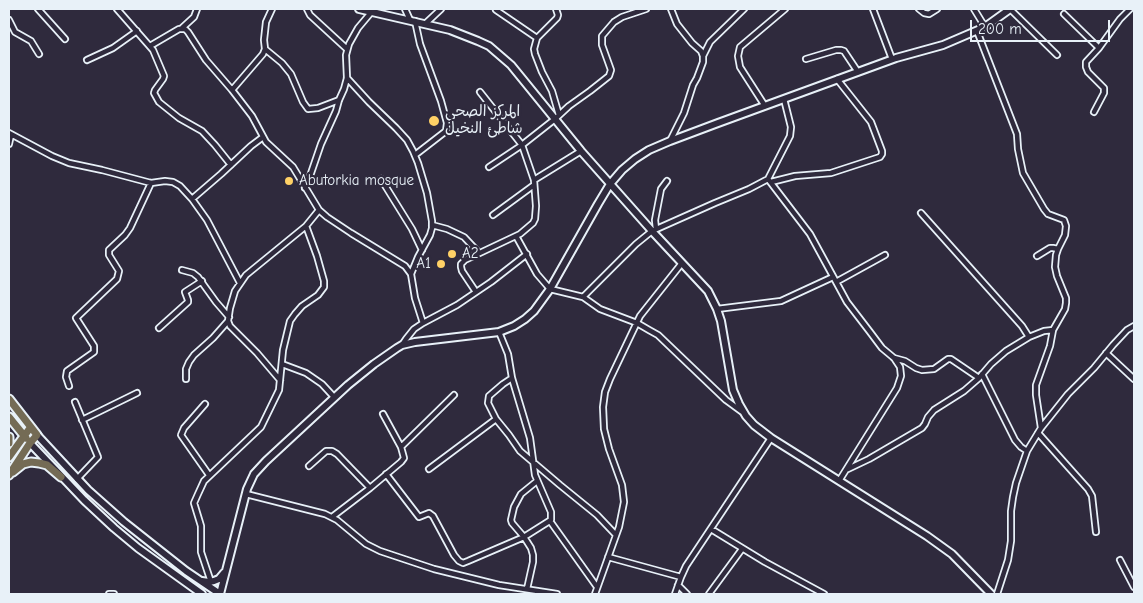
<!DOCTYPE html>
<meta charset="utf-8">
<style>
body{margin:0}
#map{position:relative;width:1143px;height:603px;overflow:hidden;background:#2f2a3d;font-family:"Comic Neue",sans-serif}
canvas{display:block}
.frame{position:absolute;inset:0;border:10px solid #e8f1f8;pointer-events:none}
.scale{position:absolute;left:970px;top:20px;width:140px;height:22px;box-sizing:border-box;border:2px solid #e8f1f8;border-top:0;padding-left:6px;font-size:15px;line-height:18px;white-space:nowrap;color:#e8f1f8;-webkit-text-stroke:4px #2f2a3d;paint-order:stroke}
</style>
<div id="map">
<canvas width="1143" height="603"></canvas>
<div class="frame"></div>
<div class="scale">200 m</div>
</div>
<script>
const ctx = document.querySelector('canvas').getContext('2d');
ctx.lineJoin = 'round';
const shape = rows => new Path2D(rows.map(r => 'M' + r).join(''));
function trace(path, color, width, dash) { ctx.strokeStyle = color; ctx.lineWidth = width; ctx.lineCap = dash ? 'butt' : 'round'; ctx.setLineDash(dash || []); ctx.stroke(path); }
function drawText(font, color, halo, rows, align = 'center') {
  ctx.font = font + ' "Comic Neue","Playpen Sans Arabic",sans-serif'; ctx.lineWidth = 4.5; ctx.setLineDash([]); ctx.textBaseline = 'middle'; ctx.strokeStyle = halo; ctx.fillStyle = color; for (const [text, x, y, turn = 0] of rows) {
    ctx.save(); ctx.translate(x, y); ctx.rotate((+turn || 0) * Math.PI / 180); ctx.textAlign = isNaN(turn) ? turn : align; if (halo) ctx.strokeText(text, 0, 0); ctx.fillText(text, 0, 0); ctx.restore();
  }
}
const street = shape([
 [38,9,65,39],
 [117,9,153,50,164,76,163,79,155,90,154,93,159,102,179,118,202,131,215,145,231,165],
 [307,9,310,15,347,49],
 [405,9,410,20],
 [556,9,558,15,557,18,537,38,534,49,535,54,542,72,552,91,559,115],
 [873,9,892,59],
 [919,9,924,13,929,14,937,9],
 [974,9,985,27],
 [1010,9,1057,55],
 [496,10,537,38],
 [1064,14,1099,48],
 [9,20,15,32,31,41,39,54],
 [415,21,420,44,441,101,447,123,446,131,415,155],
 [425,24,441,9],
 [182,28,194,17,197,9],
 [977,31,1017,134,1018,149,1023,173,1044,209,1048,214,1064,220,1066,226,1065,235,1058,249],
 [150,46,179,29,185,29,188,32,206,60,232,90,252,116,266,142,293,167,319,210,327,217,351,233,405,266,411,274,415,298,423,323],
 [265,49,282,63,291,74,303,102,308,109,318,108,339,100],
 [703,56,710,42,744,9],
 [806,59,836,50,841,50,844,51,858,72],
 [87,60,113,48,137,31],
 [347,78,369,102,396,128,407,140,413,151,418,163,427,193,432,221,432,228,430,235,418,257,411,274],
 [232,90,263,54,265,49,264,40,266,22,272,9],
 [765,106,740,67,738,56,740,47,785,9],
 [1094,112,1104,93,1104,88,1088,72,1086,67,1086,62,1099,48,1120,19,1130,9],
 [9,133,52,156,69,163,102,170,151,183,165,181,173,182,180,186,192,199,207,220,240,283],
 [670,141,684,113,693,85,697,78,703,62,703,56,701,51,692,43,677,24,671,9],
 [9,144,11,135],
 [489,167,522,145,555,119,569,106,590,91,609,76,611,70,602,45,602,36,614,22,622,17,646,9],
 [381,179,412,229,422,250],
 [768,179,810,234,847,302,870,332,882,348,894,358,900,367,901,376,897,388,839,481],
 [534,180,581,151],
 [771,182,795,176,831,173,880,157,882,154,882,151,871,122,837,79],
 [305,188,309,179,321,144,336,111,339,100,344,89,347,78,346,55,349,44,358,28,374,9],
 [192,199,221,174,251,146,263,137],
 [921,213,1022,326,1029,337],
 [493,215,534,185],
 [432,225,447,229,464,237,479,253],
 [656,229,655,220,661,189,667,181],
 [516,236,537,274,550,289,583,297,600,309,637,323,649,330,658,335,726,400,741,411],
 [1037,256,1050,248,1053,248,1058,249,1056,255,1055,267,1057,276,1066,298,1066,303,1065,309,1053,330,1050,346,1036,385,1036,395,1041,428],
 [182,270,193,273,198,277,216,302,229,317],
 [836,282,885,255],
 [476,292,462,271,461,267,461,264,465,260,520,234,533,223,535,219,536,206,534,180,522,145,480,92],
 [583,297,636,244,652,231,715,203,749,189,768,179,790,136,791,127,784,99],
 [717,309,781,301,833,277],
 [159,328,188,302,188,300,185,292,202,281],
 [402,345,406,339,414,329,423,323,457,305,491,282,527,254],
 [1106,353,1134,379],
 [894,358,905,361,916,368,922,370,934,369,948,359,951,359,979,378],
 [282,364,306,373,322,384,334,397],
 [982,374,1015,440,1021,447,1027,451],
 [512,378,503,384,489,396,488,403,496,419,509,435,520,451,560,485,597,515,616,535],
 [186,379,186,369,189,362,194,355,213,338,228,321],
 [280,380,257,353,230,326,228,321,230,308,235,291,246,275,306,226],
 [69,386,66,377,67,371,94,352,94,346,76,318,117,279,119,271,109,255,109,250,125,235,130,228,151,183],
 [75,402,98,457,77,479],
 [205,404,184,428,181,435,209,475],
 [82,420,137,393],
 [1038,433,1088,489,1092,496,1096,532],
 [401,447,454,395],
 [309,466,326,451,332,451,337,454,370,488],
 [429,469,496,419],
 [848,469,869,459,922,428,925,424,928,417,934,410,964,391,979,378,991,364,1006,351,1029,337,1044,331,1053,330],
 [386,474,419,517,429,513,433,516,454,555,459,561,463,563,468,561,524,537,551,520,551,512,535,475,530,438,512,378,508,354,499,332],
 [246,494,325,514,337,520,366,544,380,551,434,569,499,585,557,594],
 [332,517,370,488,401,462,404,458,401,447,383,414],
 [550,521,597,587],
 [711,529,765,562,824,594],
 [608,557,681,577],
 [1120,560,1134,587],
 [211,582,201,552,201,526,194,503,198,494,204,481,261,427,279,390,283,350,290,321,295,314,302,306,318,295,324,287,324,281,317,256,306,226,319,210],
 [678,585,687,594],
 [527,589,533,562,533,555,531,548,524,537,512,523,511,520,514,507,521,494,537,481],
 [109,594,114,594],
 [595,594,619,527,624,502,622,485,609,449,604,429,603,407,605,392,610,379,640,316,682,263],
 [675,594,681,577,686,566,771,438],
 [709,594,742,549],
 [997,594,1008,560,1011,541,1011,511,1013,497,1016,483,1027,451,1041,428,1068,394,1094,368,1113,345,1127,330,1134,326]
]);
const secondary = shape([
 [359,9,450,30,478,41,489,46,511,65,581,151,652,231,708,291,717,309,721,321,733,390,739,404,746,416,754,425,771,438,927,536,952,554,991,594],
 [37,435,88,490,124,522,186,571,220,594],
 [30,443,84,500,114,528,138,548,202,594],
 [202,581,209,582,214,581,219,579,224,573],
 [220,594,247,489,254,474,266,461,348,385,374,364,397,348,402,345,415,342,499,332,514,326,525,319,534,311,550,289,598,204,610,184,622,170,635,159,649,150,670,141,718,123,896,58,943,45,985,27,1010,9]
]);
const primary = shape([
 [9,399,37,435,30,443,9,475],
 [9,417,26,438],
 [9,437,9,443],
 [9,457,30,428],
 [13,472,23,464,31,462,39,463,47,465,61,477]
]);
const markers = [
 [434,121,6,"#ffd166"],
 [289,181,5,"#ffd166"],
 [452,254,5,"#ffd166"],
 [441,264,5,"#ffd166"]
];
const poiNames = [
 ["المركز الصحي",445,112],
 ["شاطئ النخيل",445,129],
 ["Abutorkia mosque",299,181],
 ["A2",462,254],
 ["A1",431,264,"right"]
];
trace(street, '#e8f1f8', 8);
trace(secondary, '#e8f1f8', 10);
trace(primary, '#e8f1f8', 11);
trace(street, '#2f2a3d', 4.5);
trace(secondary, '#2f2a3d', 6);
trace(primary, '#746b55', 7);
for (const [x, y, r, color] of markers) { const dot = new Path2D(); dot.arc(x, y, r, 0, 2 * Math.PI); ctx.fillStyle = color; ctx.fill(dot); trace(dot, '#2f2a3d', 2); }
drawText('15px', '#e8f1f8', '#2f2a3d', poiNames, 'left');
</script>
